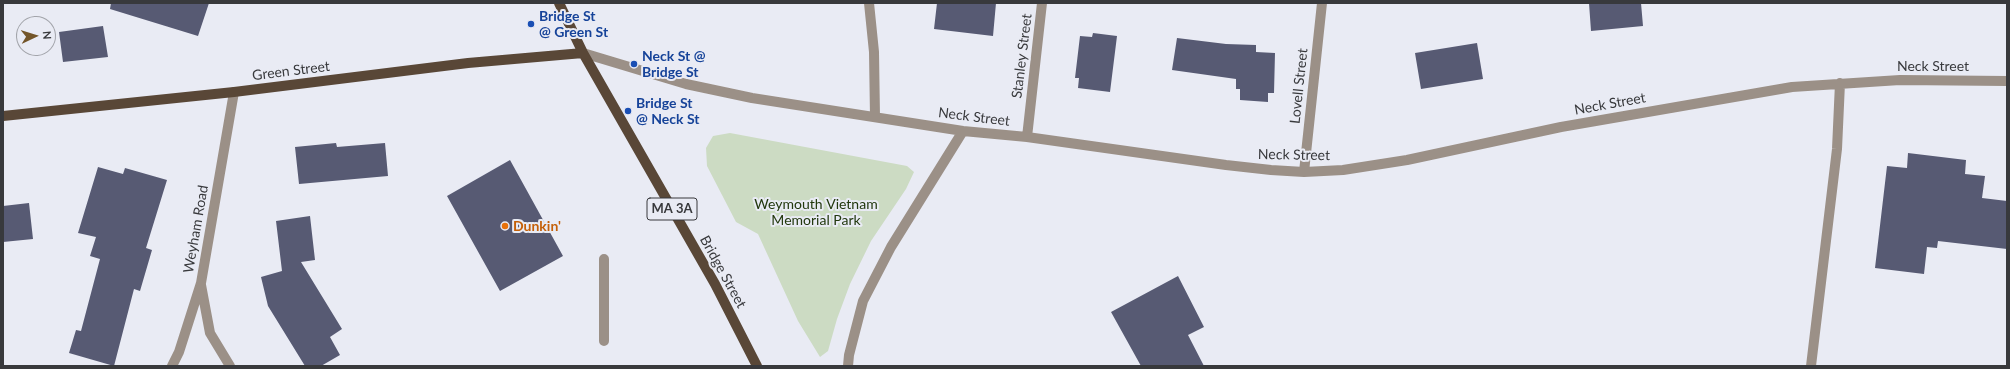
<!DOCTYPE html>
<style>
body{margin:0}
#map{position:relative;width:2010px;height:369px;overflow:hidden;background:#e9ebf4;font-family:Lato,sans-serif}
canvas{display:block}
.frame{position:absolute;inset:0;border:4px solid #38393c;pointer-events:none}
.north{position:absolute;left:16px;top:16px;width:40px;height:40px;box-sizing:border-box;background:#e9ebf4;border:1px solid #a2a4aa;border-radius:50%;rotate:86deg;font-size:11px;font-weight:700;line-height:16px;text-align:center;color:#38393c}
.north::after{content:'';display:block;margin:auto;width:14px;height:18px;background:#735529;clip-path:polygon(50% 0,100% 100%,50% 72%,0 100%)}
</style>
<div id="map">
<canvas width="2010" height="369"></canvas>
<div class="frame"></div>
<div class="north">N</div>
</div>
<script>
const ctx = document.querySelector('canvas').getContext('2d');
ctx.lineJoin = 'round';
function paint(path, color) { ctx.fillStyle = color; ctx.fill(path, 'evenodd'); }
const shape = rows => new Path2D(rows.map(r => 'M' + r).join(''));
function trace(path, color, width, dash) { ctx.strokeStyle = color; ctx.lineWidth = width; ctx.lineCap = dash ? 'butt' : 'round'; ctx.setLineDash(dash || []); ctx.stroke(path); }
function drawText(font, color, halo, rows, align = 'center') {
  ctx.font = font + ' Lato,sans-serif'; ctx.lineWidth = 4; ctx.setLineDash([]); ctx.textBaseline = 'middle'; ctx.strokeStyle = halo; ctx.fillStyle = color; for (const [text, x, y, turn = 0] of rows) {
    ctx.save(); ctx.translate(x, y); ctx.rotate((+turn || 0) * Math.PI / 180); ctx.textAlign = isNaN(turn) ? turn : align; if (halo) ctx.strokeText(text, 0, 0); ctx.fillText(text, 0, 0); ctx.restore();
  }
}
const green = shape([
 [730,133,907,166,914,172,906,189,871,241,850,284,837,319,828,351,820,357,798,321,758,234,736,222,707,166,706,148,713,136]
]);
const building = shape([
 [111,3,209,3,198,36,110,9],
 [937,3,996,3,993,36,934,29],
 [1589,3,1641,3,1643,26,1591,31],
 [103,26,108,57,63,62,59,32],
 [1093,33,1117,36,1110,92,1078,88,1079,78,1075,78,1080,36,1092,37],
 [1177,38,1226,44,1256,45,1256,52,1275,53,1274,93,1268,93,1268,102,1240,100,1240,89,1236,89,1236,79,1172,70],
 [1477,43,1483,79,1421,89,1415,53],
 [336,143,337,147,385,143,388,176,299,184,295,147],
 [1908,153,1966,160,1965,174,1985,176,1982,198,2007,201,2007,249,1938,241,1937,248,1927,247,1924,274,1875,268,1887,166,1907,168],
 [510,160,563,256,500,291,447,196],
 [98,167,123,174,125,168,167,180,146,248,152,250,140,291,134,289,114,366,69,353,76,330,81,331,100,259,90,256,96,237,78,233],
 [29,203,33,239,3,242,3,206],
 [310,216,315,260,301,262,342,329,330,337,340,355,321,366,305,366,268,306,261,277,282,271,276,221],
 [1178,276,1204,327,1188,335,1204,366,1141,366,1111,312]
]);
const minor = shape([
 [869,3,874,52,875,117],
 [583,53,686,84,752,98,963,131,1027,137,1226,165,1271,170,1304,172,1343,170,1407,160,1561,127,1792,87,1900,80,2007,81],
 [1027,137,1042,3],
 [1304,172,1322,3],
 [604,259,604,341],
 [201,285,210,333,230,366],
 [172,366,179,352,201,283,234,92],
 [848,366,849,355,863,301,891,247,963,131],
 [1811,366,1837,149,1840,83]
]);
const major = shape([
 [559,3,583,53,715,284,757,366],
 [3,116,234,92,468,63,583,53]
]);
const markers = [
 [531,24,4,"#1a4fb4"],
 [634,64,4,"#1a4fb4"],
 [628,111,4,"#1a4fb4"],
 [505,226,4,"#e8710a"]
];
const shields = [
 [672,209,50]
];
const shieldNames = [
 ["MA 3A",672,209]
];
const transitNames = [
 ["Bridge St",539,16],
 ["@ Green St",539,32],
 ["Neck St @",642,56],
 ["Bridge St",642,72],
 ["Bridge St",636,103],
 ["@ Neck St",636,119]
];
const streetNames = [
 ["Stanley Street",1022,56,-83],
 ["Neck Street",1933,66],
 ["Green Street",291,71,-7],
 ["Lovell Street",1299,86,-84],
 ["Neck Street",1610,104,-10],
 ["Neck Street",974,117,7],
 ["Neck Street",1294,155,1],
 ["Weyham Road",196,229,-80],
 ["Bridge Street",723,272,61]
];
const parkNames = [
 ["Weymouth Vietnam",816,204],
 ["Memorial Park",816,220]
];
const foodNames = [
 ["Dunkin'",513,226]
];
paint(green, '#ccdbc3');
paint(building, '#575a73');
trace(minor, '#9b9087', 10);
trace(major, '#594737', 10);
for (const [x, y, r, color] of markers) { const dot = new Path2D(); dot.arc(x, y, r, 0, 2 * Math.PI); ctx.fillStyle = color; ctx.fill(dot); trace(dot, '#e9ebf4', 1.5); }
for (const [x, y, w] of shields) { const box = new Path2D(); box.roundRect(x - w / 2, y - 11, w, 22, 3); ctx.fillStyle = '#e9ebf4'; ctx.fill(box); trace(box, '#38393c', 1); }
drawText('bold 13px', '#38393c', null, shieldNames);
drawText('bold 14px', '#164399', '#e9ebf4', transitNames, 'left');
drawText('14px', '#38393c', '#e9ebf4', streetNames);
drawText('14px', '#22380e', '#e9ebf4', parkNames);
drawText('bold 14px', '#c56008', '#e9ebf4', foodNames, 'left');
</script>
